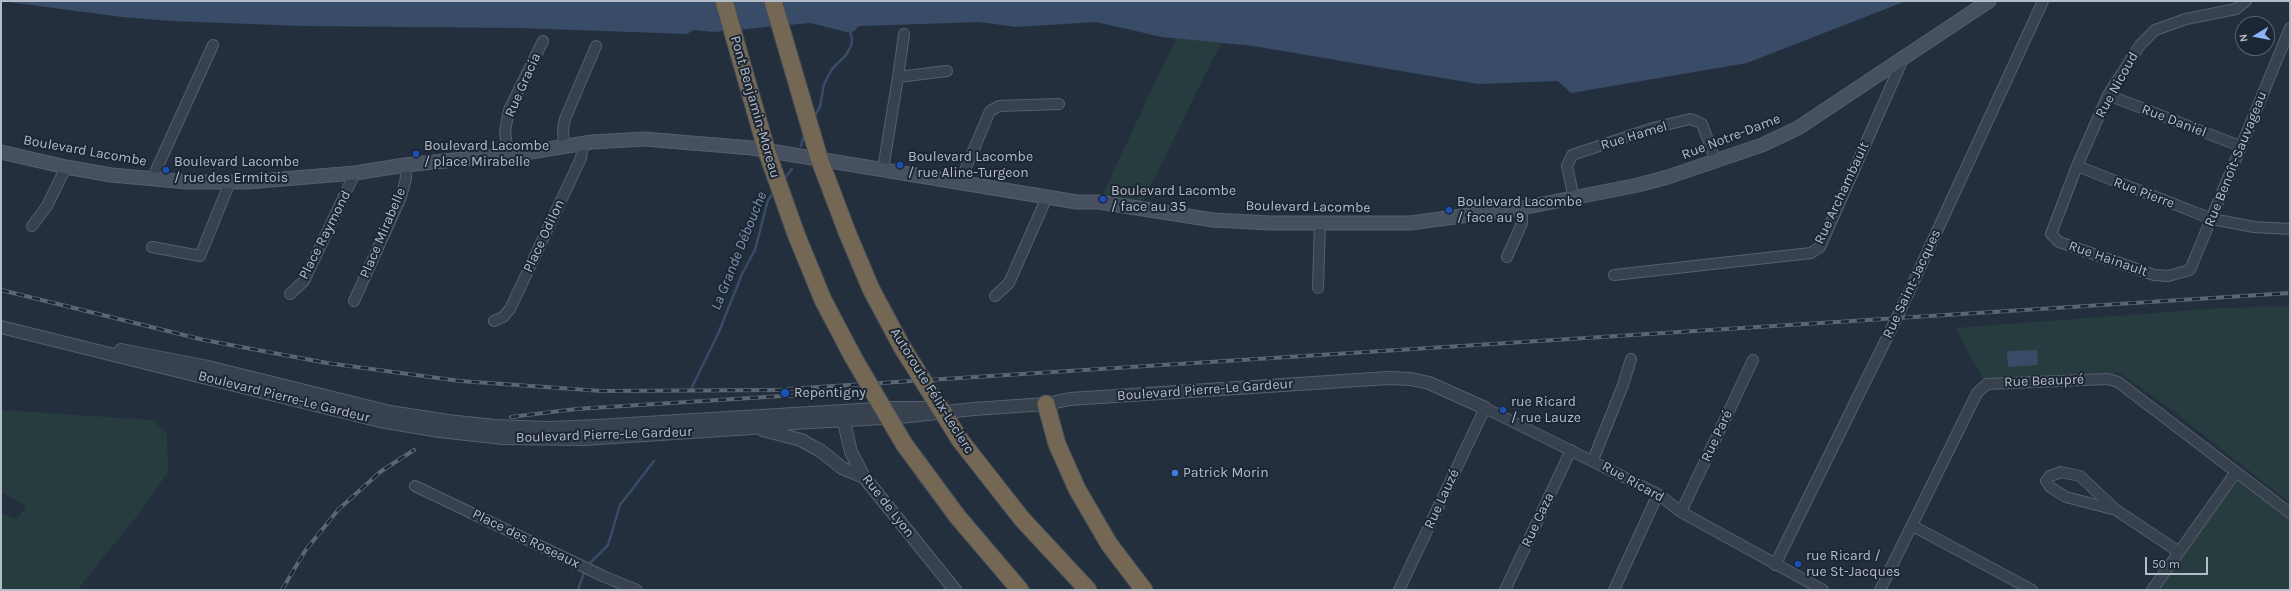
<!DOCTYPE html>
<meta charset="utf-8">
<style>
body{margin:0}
#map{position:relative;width:2291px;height:591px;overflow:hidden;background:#242f3e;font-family:Karla,sans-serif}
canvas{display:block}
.frame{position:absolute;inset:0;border:2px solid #b4bcc9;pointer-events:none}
.north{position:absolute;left:2235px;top:16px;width:40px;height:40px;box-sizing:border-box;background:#1d2633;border:1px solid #59626f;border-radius:50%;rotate:260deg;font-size:11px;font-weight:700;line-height:16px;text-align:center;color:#b4bcc9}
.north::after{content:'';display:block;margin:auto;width:14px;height:18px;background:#8ab4f8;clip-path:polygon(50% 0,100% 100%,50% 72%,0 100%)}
.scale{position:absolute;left:2145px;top:557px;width:63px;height:18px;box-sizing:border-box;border:2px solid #b4bcc9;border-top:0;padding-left:5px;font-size:12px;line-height:14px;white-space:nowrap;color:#b4bcc9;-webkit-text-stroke:3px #1d2633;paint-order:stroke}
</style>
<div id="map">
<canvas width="2291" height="591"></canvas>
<div class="frame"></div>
<div class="north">N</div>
<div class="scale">50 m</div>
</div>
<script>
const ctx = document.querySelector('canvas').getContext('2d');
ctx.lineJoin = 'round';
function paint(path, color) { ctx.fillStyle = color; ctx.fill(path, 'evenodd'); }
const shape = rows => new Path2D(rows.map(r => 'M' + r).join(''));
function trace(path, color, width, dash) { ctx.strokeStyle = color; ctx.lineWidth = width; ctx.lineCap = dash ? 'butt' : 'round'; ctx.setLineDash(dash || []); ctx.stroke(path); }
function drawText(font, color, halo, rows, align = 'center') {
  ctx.font = font + ' Karla,sans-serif'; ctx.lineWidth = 4; ctx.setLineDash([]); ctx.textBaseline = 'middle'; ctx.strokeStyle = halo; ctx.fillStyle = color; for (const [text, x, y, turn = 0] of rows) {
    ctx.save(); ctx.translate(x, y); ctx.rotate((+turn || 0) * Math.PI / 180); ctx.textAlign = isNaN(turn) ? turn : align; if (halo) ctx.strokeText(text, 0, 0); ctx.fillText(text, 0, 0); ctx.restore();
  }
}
const green = shape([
 [1176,38,1221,43,1139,209,1099,202],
 [2290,306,2290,503,2172,410,2120,373,1985,382,1955,328,2221,308],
 [1,410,153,420,167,434,168,472,141,511,81,585,79,590,1,590,1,513,17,519,26,506,1,492],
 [2236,472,2290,513,2290,590,2152,590]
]);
const water = shape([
 [1,1,1906,1,1747,63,1571,93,1558,81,1478,84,1253,46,1162,37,1096,22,1016,27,979,22,862,26,857,27,856,30,850,33,810,23,714,32,693,30,687,34,520,28,303,26,172,21,122,17],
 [2037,350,2038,365,2008,367,2007,351]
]);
const stream = shape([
 [814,117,820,107,824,84,832,69,846,55,851,46,852,40,850,30],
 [801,146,805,132],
 [784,179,792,169],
 [691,389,718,334,742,274,755,250,768,200,775,191],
 [588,565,608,545,620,505,654,461],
 [578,590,585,570]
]);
const minor = shape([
 [2246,1,2236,9,2186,19,2155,30,2140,45,2108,95,2077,166,2051,234,2059,242,2154,275,2168,276,2190,270,2290,28],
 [898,77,904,34],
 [2108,95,2240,146],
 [564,146,563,128,565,119,596,46],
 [508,155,505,131,509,110,543,41],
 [2077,166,2212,219,2254,227,2290,229],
 [883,169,898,77,947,71],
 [152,179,213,45],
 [963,182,965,170,990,111,999,106,1059,104],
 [1574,199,1567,166,1572,155,1653,128,1690,119,1696,121,1702,124,1716,161],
 [32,226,47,206,66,167],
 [152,247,200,256,230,182],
 [1507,257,1522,223,1522,208],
 [1614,275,1811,253,1820,247,1903,59],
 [1318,288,1320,224],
 [290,294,304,281,355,173],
 [995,296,1009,283,1047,197],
 [354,301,401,197,406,178,405,165],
 [494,321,503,317,510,309,581,158,583,143],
 [1593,460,1623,385,1631,359],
 [415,486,605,577,637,590],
 [2116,510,2080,476,2061,472,2050,476,2046,481,2050,487,2066,497,2116,510,2179,552],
 [1681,512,1753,360],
 [1913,526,2032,590],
 [1775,565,1902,307,2043,1],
 [1399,590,1485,408,1658,494,1681,512,1823,590],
 [1505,590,1571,450],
 [1614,590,1658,494],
 [1880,590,1977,393,1987,384,2108,379,2118,382,2290,513],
 [2152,590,2236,472]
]);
const tertiary = shape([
 [1,327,380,421,439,431,503,438,584,439,752,428,794,423,900,417,974,409,1046,404,1070,399,1389,378,1411,379,1429,383,1485,408],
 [121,350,208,367,390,412,448,421,494,426,549,428,597,426,892,408,927,408],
 [842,414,851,452,864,477,955,590],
 [763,430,801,440,821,451,842,468,864,477]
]);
const secondary = shape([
 [1,152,66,167,111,175,188,182,247,182,355,173,405,165,524,153,592,142,644,139,752,148,1077,202,1099,202,1213,220,1270,223,1410,223,1522,208,1638,185,1668,177,1762,145,1798,128,1989,1]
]);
const motorway = shape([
 [847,232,871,289,902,347],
 [796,234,823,300,853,357],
 [1046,404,1057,444,1077,489,1109,544,1144,590],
 [960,440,1022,519,1088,590],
 [904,444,957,516,1020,590]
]);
const rail = shape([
 [1,290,204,340,327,363,460,381,602,391,782,390],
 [787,389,2290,293],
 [787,396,863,391],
 [511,417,576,409,782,396],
 [282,590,305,551,338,510,380,472,414,450]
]);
const motorwayBridge = shape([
 [724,1,767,152,796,234],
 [773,1,819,158,847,232],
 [902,347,960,440],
 [853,357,904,444]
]);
const markers = [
 [416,154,4,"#1a4fb4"],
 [900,165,4,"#1a4fb4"],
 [166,170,4,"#1a4fb4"],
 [1103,199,4,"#1a4fb4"],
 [1449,210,4,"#1a4fb4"],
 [785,393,5,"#1a4fb4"],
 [1503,410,4,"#1a4fb4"],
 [1175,473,4,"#3f7fe0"],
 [1798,564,4,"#1a4fb4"]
];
const streetNames = [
 ["Rue Gracia",523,85,-66],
 ["Rue Nicoud",2117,85,-61],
 ["Pont Benjamin-Moreau",755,107,74],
 ["Rue Daniel",2174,121,21],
 ["Rue Hamel",1634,136,-17],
 ["Rue Notre-Dame",1731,137,-21],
 ["Boulevard Lacombe",85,151,10],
 ["Rue Benoît-Sauvageau",2236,159,-68],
 ["Rue Archambault",1842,193,-65],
 ["Rue Pierre",2144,193,21],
 ["Boulevard Lacombe",1308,207,1],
 ["Place Mirabelle",383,233,-67],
 ["Place Raymond",325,235,-63],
 ["Place Odilon",544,236,-65],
 ["Rue Hainault",2108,259,19],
 ["Rue Saint-Jacques",1912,284,-65],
 ["Rue Beaupré",2044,381,-2],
 ["Boulevard Pierre-Le Gardeur",1205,390,-4],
 ["Autoroute Félix-Leclerc",932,391,58],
 ["Boulevard Pierre-Le Gardeur",284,397,14],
 ["Boulevard Pierre-Le Gardeur",604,435,-2],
 ["Rue Paré",1717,436,-65],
 ["Rue Ricard",1633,482,29],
 ["Rue Lauzé",1442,499,-65],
 ["Rue de Lyon",888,506,52],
 ["Rue Caza",1538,520,-65],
 ["Place des Roseaux",526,539,26]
];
const poiNames = [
 ["Boulevard Lacombe",424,146],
 ["/ place Mirabelle",424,162],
 ["Boulevard Lacombe",908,157],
 ["/ rue Aline-Turgeon",908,173],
 ["Boulevard Lacombe",174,162],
 ["/ rue des Ermitois",174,178],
 ["Boulevard Lacombe",1111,191],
 ["/ face au 35",1111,207],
 ["Boulevard Lacombe",1457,202],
 ["/ face au 9",1457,218],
 ["Repentigny",794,393],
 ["rue Ricard",1511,402],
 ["/ rue Lauze",1511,418],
 ["Patrick Morin",1183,473],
 ["rue Ricard /",1806,556],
 ["rue St-Jacques",1806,572]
];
const waterNames = [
 ["La Grande Débouche",739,251,-68]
];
paint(green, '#263c3f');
paint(water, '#394c67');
trace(stream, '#394c67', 2.5);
trace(minor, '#565f6c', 12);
trace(tertiary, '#565f6c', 14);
trace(secondary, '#565f6c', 15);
trace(motorway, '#434c59', 19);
trace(minor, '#38414e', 10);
trace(tertiary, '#38414e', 12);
trace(secondary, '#465061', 13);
trace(motorway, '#746855', 17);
trace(rail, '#5a6575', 4);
trace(rail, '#1d2633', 2.5, [8]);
trace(motorwayBridge, '#434c59', 19, []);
trace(motorwayBridge, '#746855', 17);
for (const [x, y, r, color] of markers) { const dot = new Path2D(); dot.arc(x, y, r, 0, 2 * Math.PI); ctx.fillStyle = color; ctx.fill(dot); trace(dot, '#1d2633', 1.5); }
drawText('14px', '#b4bcc9', '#1d2633', streetNames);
drawText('14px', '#b4bcc9', '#1d2633', poiNames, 'left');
drawText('italic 15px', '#7c92b1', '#1d2633', waterNames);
</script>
